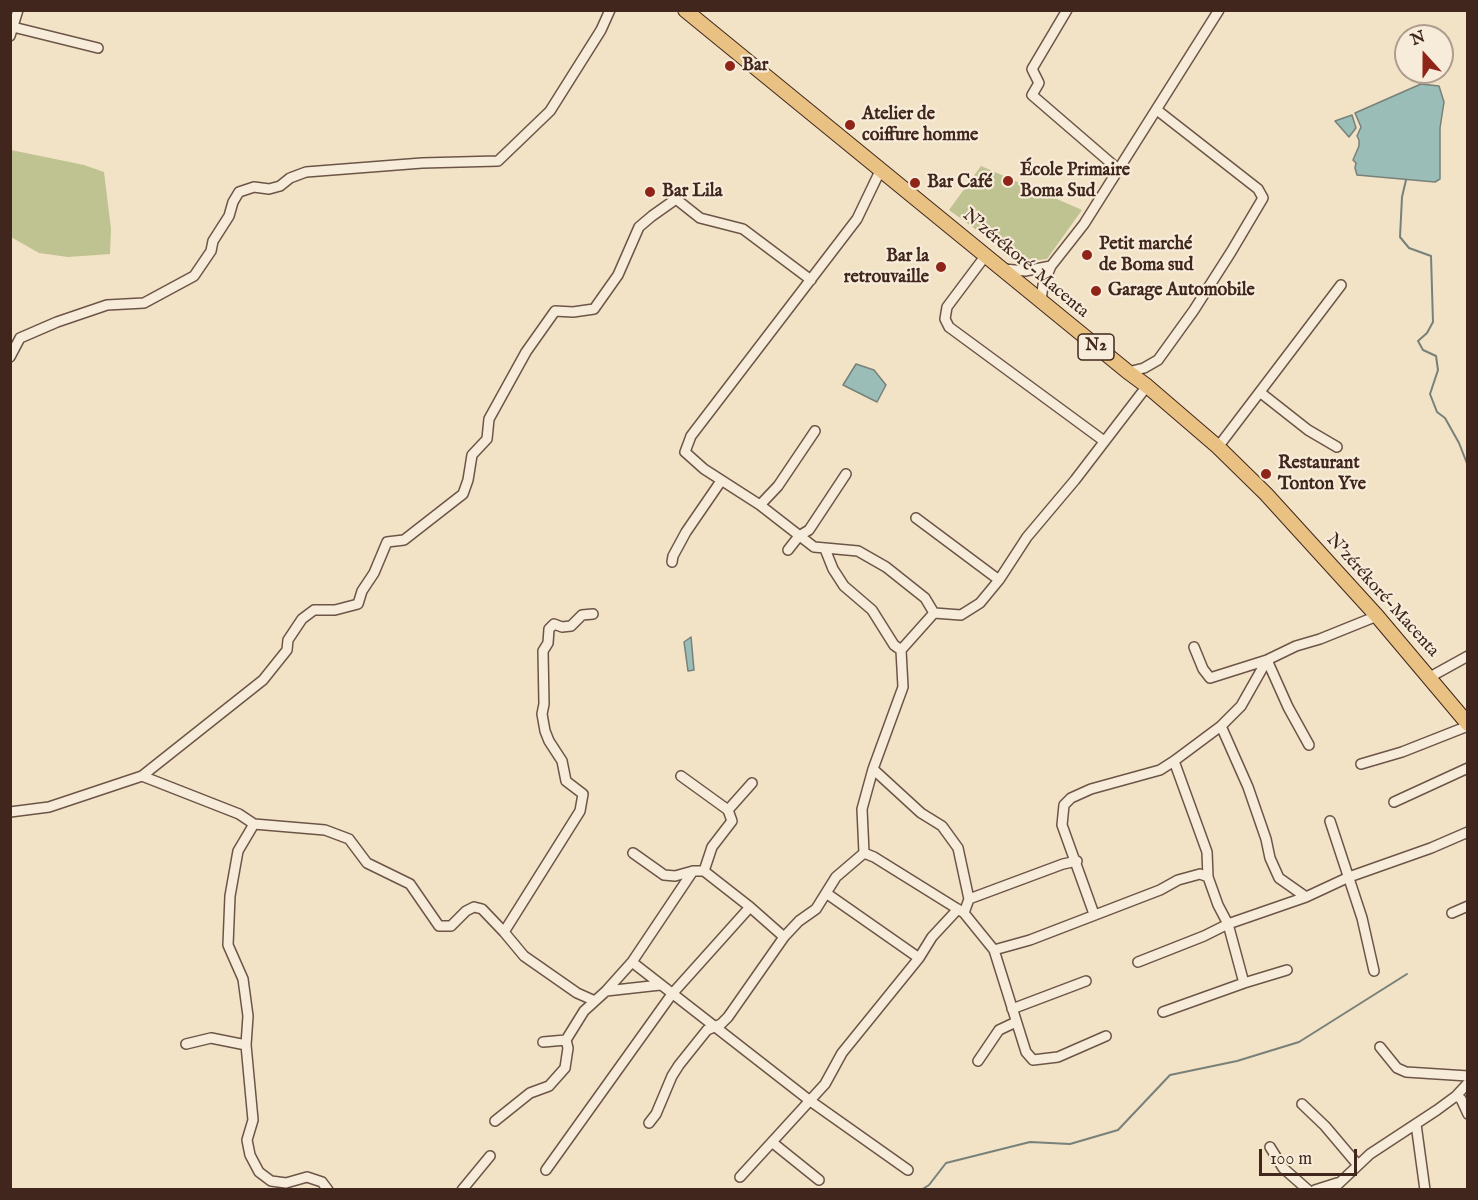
<!DOCTYPE html>
<meta charset="utf-8">
<style>
body{margin:0}
#map{position:relative;width:1478px;height:1200px;overflow:hidden;background:#f2e2c6;font-family:"IM FELL English",serif}
canvas{display:block}
.frame{position:absolute;inset:0;border:12px solid #40261d;pointer-events:none}
.north{position:absolute;left:1394px;top:24px;width:60px;height:60px;box-sizing:border-box;background:#f7ecda;border:2px solid #ae9d8e;border-radius:50%;rotate:339deg;font-size:16px;font-weight:700;line-height:24px;text-align:center;color:#40261d}
.north::after{content:'';display:block;margin:auto;width:21px;height:27px;background:#8f2418;clip-path:polygon(50% 0,100% 100%,50% 72%,0 100%)}
.scale{position:absolute;left:1259px;top:1149px;width:98px;height:27px;box-sizing:border-box;border:3px solid #40261d;border-top:0;padding-left:8px;font-size:18px;line-height:21px;white-space:nowrap;color:#40261d;-webkit-text-stroke:4px #f7ecda;paint-order:stroke}
</style>
<div id="map">
<canvas width="1478" height="1200"></canvas>
<div class="frame"></div>
<div class="north">N</div>
<div class="scale">100 m</div>
</div>
<script>
const ctx = document.querySelector('canvas').getContext('2d');
ctx.lineJoin = 'round';
function paint(path, color) { ctx.fillStyle = color; ctx.fill(path, 'evenodd'); }
const shape = rows => new Path2D(rows.map(r => 'M' + r).join(''));
function trace(path, color, width, dash) { ctx.strokeStyle = color; ctx.lineWidth = width; ctx.lineCap = dash ? 'butt' : 'round'; ctx.setLineDash(dash || []); ctx.stroke(path); }
function drawText(font, color, halo, rows, align = 'center') {
  ctx.font = font + ' "IM FELL English",serif'; ctx.lineWidth = 4.5; ctx.setLineDash([]); ctx.textBaseline = 'middle'; ctx.strokeStyle = halo; ctx.fillStyle = color; for (const [text, x, y, turn = 0] of rows) {
    ctx.save(); ctx.translate(x, y); ctx.rotate((+turn || 0) * Math.PI / 180); ctx.textAlign = isNaN(turn) ? turn : align; if (halo) ctx.strokeText(text, 0, 0); ctx.fillText(text, 0, 0); ctx.restore();
  }
}
const green = shape([
 [11,150,84,165,104,172,111,229,110,254,68,257,39,253,11,237],
 [981,166,1082,210,1047,259,1021,262,949,210]
]);
const water = shape([
 [1421,84,1439,86,1444,102,1440,128,1440,179,1435,182,1357,175,1355,168,1356,163,1353,160,1359,146,1359,140,1357,136,1361,127,1355,113,1421,84],
 [1352,115,1356,128,1349,137,1335,121,1352,115],
 [856,364,874,370,886,385,877,402,843,385,856,364],
 [691,637,694,670,688,671,684,642,691,637]
]);
const stream = shape([
 [1406,180,1402,197,1400,237,1409,248,1431,256,1433,322,1427,333,1418,341,1423,350,1436,356,1438,370,1430,394,1437,412,1445,418,1459,443,1468,466],
 [921,1190,929,1185,946,1163,1030,1142,1070,1144,1118,1130,1170,1075,1237,1061,1299,1042,1407,974]
]);
const minor = shape([
 [1067,10,1032,69,1039,83,1032,95,1119,170],
 [13,27,98,48],
 [10,36,18,10],
 [881,169,857,219,691,436,685,452,704,469,760,505,814,547,858,551,886,567,925,598,934,613],
 [986,255,947,307,945,319,949,327,1104,441],
 [1004,269,1025,271,1051,266],
 [1041,301,1043,285,1051,266,1084,224,1219,10],
 [10,357,20,338,57,322,107,305,144,303,194,276,211,251,213,241,229,216,233,202,239,192,254,187,269,189,280,186,290,178,306,172,422,163,498,161,550,111,601,30,610,10],
 [1128,372,1144,368,1158,360,1194,310,1231,252,1263,198,1258,189,1157,110],
 [1147,386,1075,480,1027,537,999,580,980,603,961,615,934,613,901,650,903,687,873,769,862,809,864,853,874,857,964,913,994,950,1030,940,1160,890,1178,880,1200,874,1208,877,1218,905,1228,924,1306,897,1349,877,1431,848,1468,832],
 [1261,393,1308,430,1337,447],
 [1218,447,1341,285],
 [760,505,778,486,815,431],
 [916,518,999,580],
 [825,549,833,569,844,586,872,610,894,645,901,650],
 [788,550,799,536,809,530,846,474],
 [672,562,673,556,686,532,721,481],
 [1194,647,1203,669,1210,678,1267,660],
 [1430,677,1468,656],
 [1221,726,1248,787,1266,839,1270,858,1279,878,1306,897],
 [1309,745,1288,707,1267,660,1296,646,1320,639,1377,616],
 [1174,761,1207,852,1208,877],
 [1361,764,1402,752,1468,726],
 [873,769,921,813,942,826,958,848,969,899,964,913],
 [142,776,263,680,287,650,288,640,302,619,314,610,335,610,358,604,362,591,374,573,387,542,404,540,463,494,468,480,472,455,487,439,489,419,526,352,555,311,573,312,594,309,618,275,639,227,652,216,676,199,700,218,743,229,811,280],
 [681,776,728,810],
 [1394,802,1468,768],
 [10,812,49,807,142,776,239,814,254,824,325,830,349,839,367,863,410,884,439,926,451,926,466,911,474,907,482,909,504,932,524,956,577,993,595,1001],
 [1330,821,1362,918,1374,971],
 [254,824,238,851,230,896,228,945,243,979,248,1016,246,1045,253,1120,247,1140,250,1155,259,1172,271,1181,286,1183,307,1177,322,1182,328,1190],
 [633,853,664,875,675,876,693,871,704,871,750,907,784,937],
 [704,871,712,847,732,821,728,810,752,783],
 [826,893,919,958],
 [969,899,1063,864,1077,861],
 [1452,913,1468,906],
 [1094,914,1062,825,1064,805,1071,798,1091,789,1160,770,1174,761,1221,726,1241,706,1267,660],
 [504,932,580,811,583,794,566,781,562,761,549,741,545,731,542,714,544,704,543,651,548,643,549,629,554,624,562,627,571,626,582,615,593,614],
 [994,950,1026,1052,1033,1060,1058,1057,1106,1036],
 [632,962,809,1100,908,1170],
 [1138,962,1204,936,1228,924,1244,983,1163,1012],
 [1244,983,1287,970],
 [606,991,660,985],
 [1012,1009,1086,981],
 [543,1042,566,1040,584,1011,606,991,632,962,693,871],
 [186,1044,211,1038,246,1045],
 [1380,1047,1397,1068,1406,1072,1468,1076],
 [978,1061,999,1030,1016,1022],
 [1456,1096,1461,1099,1468,1114],
 [1302,1104,1325,1126,1358,1165],
 [495,1121,530,1093,549,1086,565,1068,568,1048,566,1040],
 [649,1123,656,1114,672,1076,679,1065,707,1030,721,1024,728,1017,784,937,799,921,816,909,836,877,864,853],
 [1416,1124,1425,1190],
 [773,1143,819,1180],
 [1270,1147,1283,1168,1308,1190],
 [546,1170,672,994,750,907],
 [740,1177,825,1084,842,1053,919,958,932,937,958,909],
 [462,1190,490,1156],
 [1315,1190,1337,1183],
 [1332,1190,1370,1154,1437,1110,1456,1096,1468,1083]
]);
const highway = shape([
 [685,10,1128,372,1147,386,1218,447,1266,494,1377,616,1468,724]
]);
const markers = [
 [730,66,6,"#8f2418"],
 [850,125,6,"#8f2418"],
 [1008,181,6,"#8f2418"],
 [915,183,6,"#8f2418"],
 [650,192,6,"#8f2418"],
 [1087,255,6,"#8f2418"],
 [941,267,6,"#8f2418"],
 [1096,291,6,"#8f2418"],
 [1266,474,6,"#8f2418"]
];
const shields = [
 [1096,347,36]
];
const shieldNames = [
 ["N2",1096,347]
];
const poiNames = [
 ["Bar",742,66],
 ["Atelier de",862,115],
 ["coiffure homme",862,136],
 ["École Primaire",1020,171],
 ["Boma Sud",1020,192],
 ["Bar Café",927,183],
 ["Bar Lila",662,192],
 ["Petit marché",1099,245],
 ["de Boma sud",1099,266],
 ["Bar la",929,257,"right"],
 ["retrouvaille",929,278,"right"],
 ["Garage Automobile",1108,291],
 ["Restaurant",1278,464],
 ["Tonton Yve",1278,485]
];
const streetNames = [
 ["N'zérékoré-Macenta",1025,264,40],
 ["N'zérékoré-Macenta",1382,596,48]
];
paint(green, '#bfc291');
paint(water, '#9bbdb7');
trace(water, '#778179', 1.5);
trace(stream, '#778179', 2);
trace(minor, '#6c5547', 12);
trace(highway, '#40261d', 16);
trace(minor, '#f7ecda', 9);
trace(highway, '#e9c183', 14);
for (const [x, y, r, color] of markers) { const dot = new Path2D(); dot.arc(x, y, r, 0, 2 * Math.PI); ctx.fillStyle = color; ctx.fill(dot); trace(dot, '#f7ecda', 2); }
for (const [x, y, w] of shields) { const box = new Path2D(); box.roundRect(x - w / 2, y - 13, w, 26, 4.5); ctx.fillStyle = '#f7ecda'; ctx.fill(box); trace(box, '#40261d', 1.5); }
drawText('bold 16px', '#40261d', null, shieldNames);
drawText('bold 18px', '#40261d', '#f7ecda', poiNames, 'left');
drawText('18px', '#40261d', '#f7ecda', streetNames);
</script>
